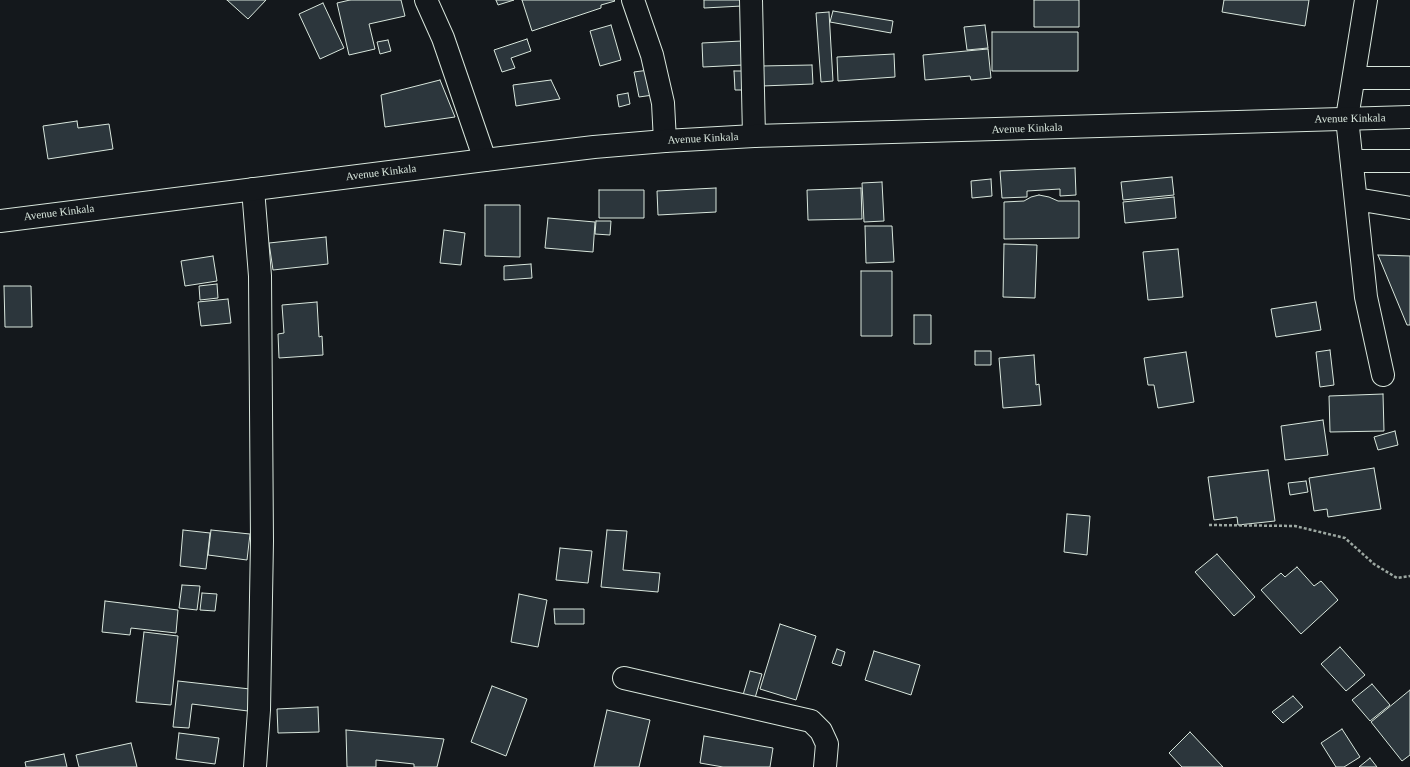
<!DOCTYPE html>
<style>
body{margin:0}
canvas{display:block;background:#14181c}
</style>
<canvas width="1410" height="767"></canvas>
<script>
const ctx = document.querySelector('canvas').getContext('2d');
ctx.lineJoin = 'round';
function paint(path, color) { ctx.fillStyle = color; ctx.fill(path, 'evenodd'); }
const shape = rows => new Path2D(rows.map(r => 'M' + r).join(''));
function trace(path, color, width, dash) { ctx.strokeStyle = color; ctx.lineWidth = width; ctx.lineCap = dash ? 'butt' : 'round'; ctx.setLineDash(dash || []); ctx.stroke(path); }
function drawText(font, color, halo, rows, align = 'center') {
  ctx.font = font + ' Georgia,serif'; ctx.lineWidth = 3; ctx.setLineDash([]); ctx.textBaseline = 'middle'; ctx.strokeStyle = halo; ctx.fillStyle = color; for (const [text, x, y, turn = 0] of rows) {
    ctx.save(); ctx.translate(x, y); ctx.rotate((+turn || 0) * Math.PI / 180); ctx.textAlign = isNaN(turn) ? turn : align; if (halo) ctx.strokeText(text, 0, 0); ctx.fillText(text, 0, 0); ctx.restore();
  }
}
const building = shape([
 [227,0,266,0,248,19,227,0],
 [350,0,401,0,405,16,369,24,375,49,349,55,337,3,350,0],
 [496,0,514,0,498,5,496,0],
 [522,0,614,0,615,1,601,5,601,8,532,31,522,0],
 [704,0,741,0,742,6,704,8,704,0],
 [1034,0,1079,0,1079,27,1034,27,1034,0],
 [1224,0,1309,0,1305,26,1222,12,1224,0],
 [323,3,344,48,320,59,299,14,323,3],
 [833,11,893,21,891,33,830,22,833,11],
 [829,12,833,81,821,82,816,13,829,12],
 [611,25,621,60,600,66,590,31,611,25],
 [985,25,988,48,967,50,964,27,985,25],
 [992,32,1078,32,1078,71,992,71,992,32],
 [527,39,531,51,511,58,515,68,502,72,494,50,527,39],
 [388,40,391,51,380,54,377,42,388,40],
 [742,41,743,65,703,67,702,43,742,41],
 [988,49,991,78,971,80,970,76,925,80,923,55,988,49],
 [894,54,895,77,838,81,837,57,894,54],
 [812,65,813,84,762,86,761,66,812,65],
 [649,70,653,95,639,97,634,72,649,70],
 [734,71,745,71,746,90,735,90,734,71],
 [440,80,455,117,385,127,381,95,440,80],
 [551,80,560,99,516,106,513,85,551,80],
 [628,93,630,104,619,107,617,95,628,93],
 [77,121,78,128,109,124,113,149,48,159,43,126,77,121],
 [1075,168,1076,195,1060,196,1060,189,1027,191,1027,197,1002,198,1000,171,1075,168],
 [1172,177,1174,195,1123,200,1121,182,1172,177],
 [991,179,992,196,972,198,971,181,991,179],
 [882,182,884,221,864,222,862,183,882,182],
 [716,188,716,212,658,215,657,191,716,188],
 [861,188,862,219,808,220,807,190,861,188],
 [599,190,644,190,644,218,599,218,599,190],
 [1039,195,1049,197,1058,201,1079,201,1079,238,1004,239,1004,202,1024,201,1031,197,1039,195],
 [1174,197,1176,218,1125,223,1123,202,1174,197],
 [485,205,520,205,520,257,485,256,485,205],
 [548,218,595,222,593,252,545,248,548,218],
 [596,221,611,221,610,235,595,234,596,221],
 [865,226,892,226,894,262,866,263,865,226],
 [444,230,465,233,461,265,440,263,444,230],
 [326,237,328,264,273,270,269,243,326,237],
 [1004,244,1037,245,1035,298,1003,297,1004,244],
 [1178,249,1183,297,1148,300,1143,252,1178,249],
 [1378,255,1410,256,1410,325,1407,325,1378,255],
 [213,256,217,281,185,286,181,261,213,256],
 [531,264,532,278,504,280,504,266,531,264],
 [861,271,892,271,892,336,861,336,861,271],
 [217,284,218,298,200,300,199,286,217,284],
 [4,286,31,286,32,327,5,327,4,286],
 [228,299,231,323,201,326,198,302,228,299],
 [317,302,319,337,322,336,323,355,279,358,278,334,284,333,282,305,317,302],
 [1316,302,1321,330,1276,337,1271,309,1316,302],
 [914,315,931,315,931,344,914,344,914,315],
 [1330,350,1334,385,1320,387,1316,352,1330,350],
 [975,351,991,351,991,365,975,365,975,351],
 [1186,352,1194,402,1158,408,1154,385,1148,385,1144,358,1186,352],
 [1034,355,1036,385,1039,384,1041,405,1003,408,999,358,1034,355],
 [1383,394,1384,431,1330,432,1329,396,1383,394],
 [1323,420,1328,455,1285,460,1281,426,1323,420],
 [1395,431,1398,445,1378,450,1374,437,1395,431],
 [1374,468,1381,509,1328,517,1327,509,1314,511,1309,478,1374,468],
 [1268,470,1275,521,1238,525,1237,517,1214,520,1208,477,1268,470],
 [1306,481,1308,492,1290,495,1288,483,1306,481],
 [1067,514,1090,516,1087,555,1064,552,1067,514],
 [183,530,210,533,206,569,180,566,183,530],
 [211,530,250,534,247,560,208,555,211,530],
 [607,530,627,531,623,570,660,573,658,592,601,587,607,530],
 [560,548,592,551,588,583,556,580,560,548],
 [1217,554,1255,597,1234,616,1195,572,1217,554],
 [1297,567,1314,586,1321,581,1338,600,1301,634,1261,590,1281,573,1285,577,1297,567],
 [182,585,200,586,197,610,179,608,182,585],
 [202,593,217,594,215,611,200,610,202,593],
 [519,594,547,600,538,647,511,642,519,594],
 [105,601,178,610,176,633,131,628,130,635,102,632,105,601],
 [554,609,584,609,584,624,555,624,554,609],
 [780,624,816,636,796,700,760,689,780,624],
 [144,632,178,636,171,705,136,702,144,632],
 [1340,647,1365,675,1346,691,1321,664,1340,647],
 [837,649,845,652,841,666,832,663,837,649],
 [874,651,920,665,911,695,865,680,874,651],
 [750,671,762,674,755,698,743,695,750,671],
 [178,681,250,689,248,711,192,704,189,728,173,727,178,681],
 [1372,684,1390,705,1370,721,1352,700,1372,684],
 [492,686,527,699,506,756,471,742,492,686],
 [1410,690,1410,755,1402,761,1371,722,1410,690],
 [1293,696,1303,707,1283,723,1272,712,1293,696],
 [318,707,319,732,278,733,277,709,318,707],
 [607,710,650,720,639,767,594,767,607,710],
 [1342,729,1360,757,1344,767,1336,767,1321,743,1342,729],
 [346,730,444,739,437,767,414,767,414,764,376,760,376,767,347,767,346,730],
 [1190,732,1223,767,1182,767,1169,753,1190,732],
 [179,733,219,738,215,764,176,759,179,733],
 [704,736,773,748,770,767,723,767,700,763,704,736],
 [131,743,137,767,79,767,76,755,131,743],
 [64,754,67,767,26,767,25,762,64,754],
 [1370,758,1377,767,1359,767,1370,758]
]);
const path = shape([
 [1209,525,1295,526,1345,538,1374,564,1397,578,1410,576]
]);
const minor = shape([
 [426,0,443,38,485,160],
 [633,0,652,55,663,103,665,141],
 [751,0,754,136],
 [1366,0,1347,118,1366,297,1383,375],
 [1354,78,1410,78],
 [1352,161,1410,161],
 [253,189,260,276,262,541,259,710,255,767],
 [1356,199,1410,208],
 [624,678,811,721,821,731,827,744,825,767]
]);
const major = shape([
 [0,221,485,160,594,147,665,141,754,136,1410,117]
]);
const streetNames = [
 ["Avenue Kinkala",1350,119,-1],
 ["Avenue Kinkala",1027,129,-2],
 ["Avenue Kinkala",703,139,-3],
 ["Avenue Kinkala",381,173,-7],
 ["Avenue Kinkala",59,213,-7]
];
paint(building, '#2c363c');
trace(building, '#d8e6dc', 1);
trace(minor, '#d8e6dc', 24);
trace(major, '#d8e6dc', 24);
trace(path, '#9da8a2', 2.5, [3, 2]);
trace(minor, '#14181c', 22);
trace(major, '#14181c', 22);
drawText('11px', '#d8e6dc', '#14181c', streetNames);
</script>
